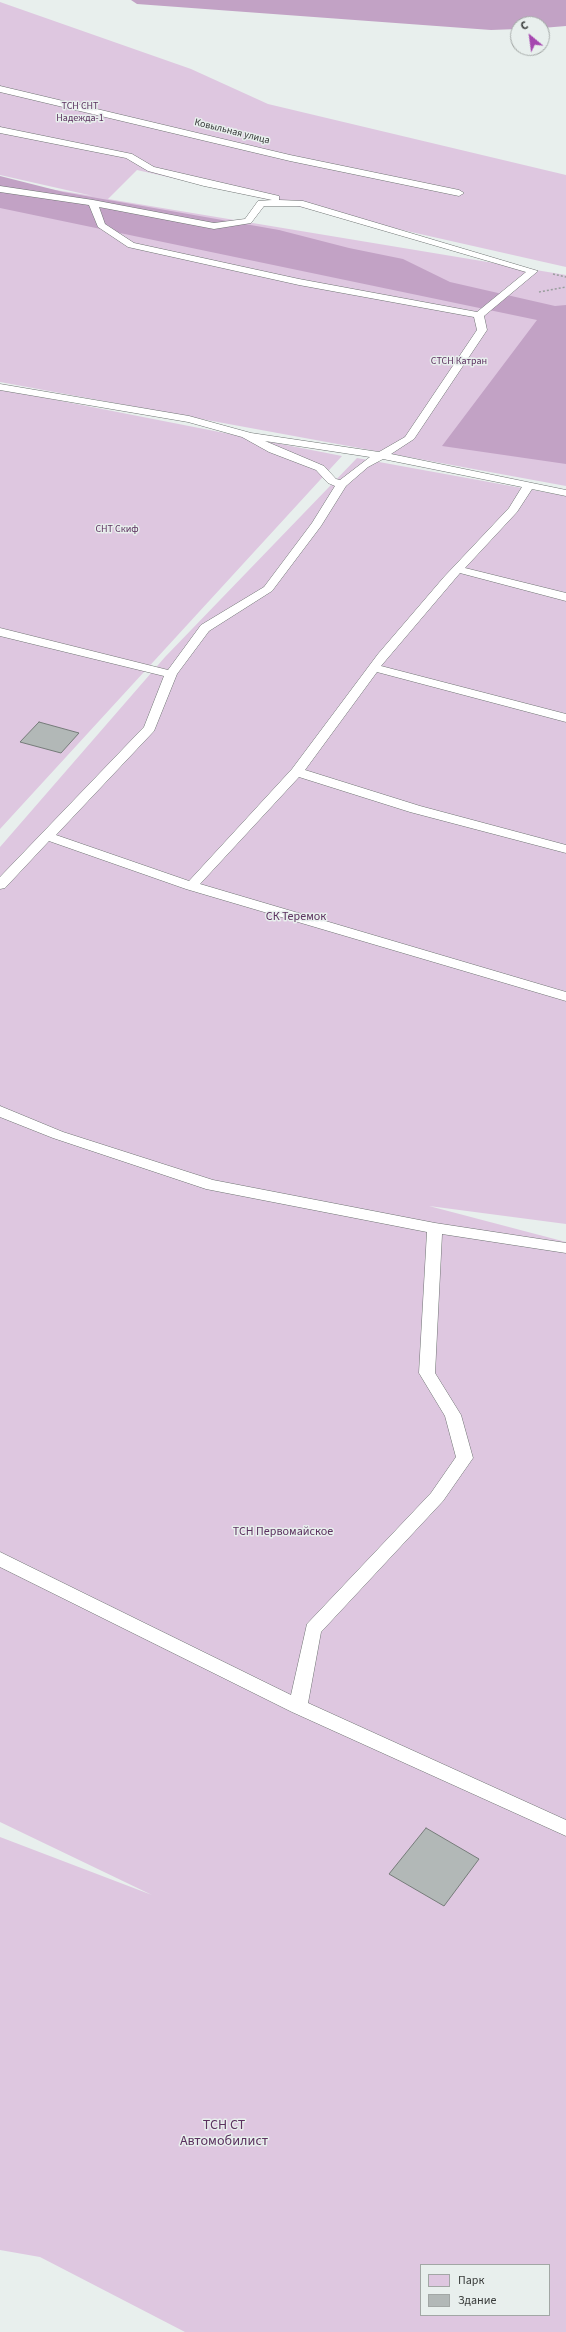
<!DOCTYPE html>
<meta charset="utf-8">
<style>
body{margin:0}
#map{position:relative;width:566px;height:2332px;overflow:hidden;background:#e8efed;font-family:"Source Sans 3",sans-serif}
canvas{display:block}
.legend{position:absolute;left:420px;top:2264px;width:130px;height:52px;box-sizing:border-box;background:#e8efed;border:1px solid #a2a7a5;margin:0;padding:5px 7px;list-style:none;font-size:12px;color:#383b3a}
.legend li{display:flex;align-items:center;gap:8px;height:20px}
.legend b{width:20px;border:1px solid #a2a7a5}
.north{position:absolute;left:510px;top:16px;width:40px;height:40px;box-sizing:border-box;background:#e8efed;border:1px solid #a2a7a5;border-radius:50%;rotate:331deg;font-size:11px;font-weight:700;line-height:16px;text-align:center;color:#383b3a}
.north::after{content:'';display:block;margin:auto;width:14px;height:18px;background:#a546af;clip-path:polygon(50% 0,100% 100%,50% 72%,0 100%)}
</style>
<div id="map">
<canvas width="566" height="2332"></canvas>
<ul class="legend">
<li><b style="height:11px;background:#dec7e0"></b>Парк</li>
<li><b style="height:11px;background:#b2b8b7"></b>Здание</li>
</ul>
<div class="north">С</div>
</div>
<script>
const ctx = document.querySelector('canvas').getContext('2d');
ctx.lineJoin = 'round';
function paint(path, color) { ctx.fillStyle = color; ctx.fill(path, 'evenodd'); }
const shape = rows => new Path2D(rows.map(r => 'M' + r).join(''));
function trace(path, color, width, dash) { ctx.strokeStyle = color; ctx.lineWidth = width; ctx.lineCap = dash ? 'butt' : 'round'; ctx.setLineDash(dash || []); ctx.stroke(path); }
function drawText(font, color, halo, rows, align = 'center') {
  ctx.font = font + ' "Source Sans 3",sans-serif'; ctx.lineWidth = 3; ctx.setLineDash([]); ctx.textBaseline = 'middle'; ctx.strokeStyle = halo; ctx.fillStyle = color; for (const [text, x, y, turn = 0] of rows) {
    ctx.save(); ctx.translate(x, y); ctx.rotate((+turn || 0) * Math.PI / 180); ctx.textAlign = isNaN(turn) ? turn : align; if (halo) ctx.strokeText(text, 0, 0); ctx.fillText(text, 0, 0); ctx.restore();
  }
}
const green = shape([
 [0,2,191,69,268,104,566,175,566,267,137,170,108,199,566,275,566,486,0,382,0,181,93,196,0,175],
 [0,389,342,456,0,829],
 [357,458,566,496,566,1224,429,1206,566,1242,566,2332,185,2332,40,2257,0,2250,0,1837,152,1895,0,1822,0,847,165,657],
 [421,2265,549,2265,549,2315,421,2315]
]);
const forest = shape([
 [131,0,566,0,566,26,542,28,542,24,518,24,518,29,491,30,137,4],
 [0,176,63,192,279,230,349,248,403,259,450,282,555,306,566,305,566,464,442,446,537,320,0,208]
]);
const building = shape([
 [39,722,79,733,61,753,20,742,39,722],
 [426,1828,479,1859,444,1906,389,1874,426,1828]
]);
const path = shape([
 [553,274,566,277],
 [539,292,566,287]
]);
const service = shape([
 [0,86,290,155,459,190,464,193,459,196,290,161,0,92,0,86],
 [0,127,132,154,154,167,279,196,279,200,303,201,538,271,484,316,487,330,414,439,391,454,566,490,566,496,532,489,517,512,465,568,566,593,566,601,460,573,381,666,566,714,566,722,377,672,305,770,420,806,566,845,566,853,410,812,299,777,200,884,566,992,566,1001,186,889,49,841,5,888,0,889,0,877,144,727,164,676,0,636,0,628,168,670,201,625,264,587,312,523,335,486,328,483,316,470,269,452,242,437,188,422,0,390,0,384,189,416,251,433,379,452,405,437,477,330,474,317,299,285,128,247,98,227,89,205,0,192,0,186,93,200,214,223,245,219,258,201,272,200,204,186,148,171,126,158,0,133,0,127],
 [264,206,299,206,526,272,477,312,299,279,134,243,105,224,99,207,214,229,251,223,264,206],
 [265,441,370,457,340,480,336,479,324,466,265,441],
 [383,459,522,487,509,508,444,577,378,654,292,769,189,881,56,835,154,731,177,674,209,631,272,591,321,526,346,486,368,467,383,459],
 [0,1106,63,1132,213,1180,435,1223,566,1243,566,1253,442,1234,435,1373,461,1415,473,1458,443,1501,321,1632,308,1703,566,1820,566,1836,292,1712,0,1567,0,1552,291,1695,307,1624,431,1493,456,1457,445,1416,419,1373,427,1232,206,1189,53,1138,0,1117,0,1106]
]);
const farParknames = [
 ["ТСН СНТ",80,107],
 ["Надежда-1",80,119],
 ["СТСН Катран",459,362],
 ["СНТ Скиф",117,530]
];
const farStreetnames = [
 ["Ковыльная улица",232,132,14]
];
const parkNames = [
 ["СК Теремок",296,917],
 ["ТСН Первомайское",283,1532]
];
const nearParknames = [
 ["ТСН СТ",224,2126],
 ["Автомобилист",224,2142]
];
paint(green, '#dec7e0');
paint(forest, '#c2a2c5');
paint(building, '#b2b8b7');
trace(building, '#767c7a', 1);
trace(service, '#707574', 1);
trace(path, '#999e9d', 1.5, [2, 2]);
paint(service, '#fff');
drawText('10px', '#5b315f', '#e8efed', farParknames);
drawText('10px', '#383b3a', '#e8efed', farStreetnames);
drawText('12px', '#5b315f', '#e8efed', parkNames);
drawText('14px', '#5b315f', '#e8efed', nearParknames);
</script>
